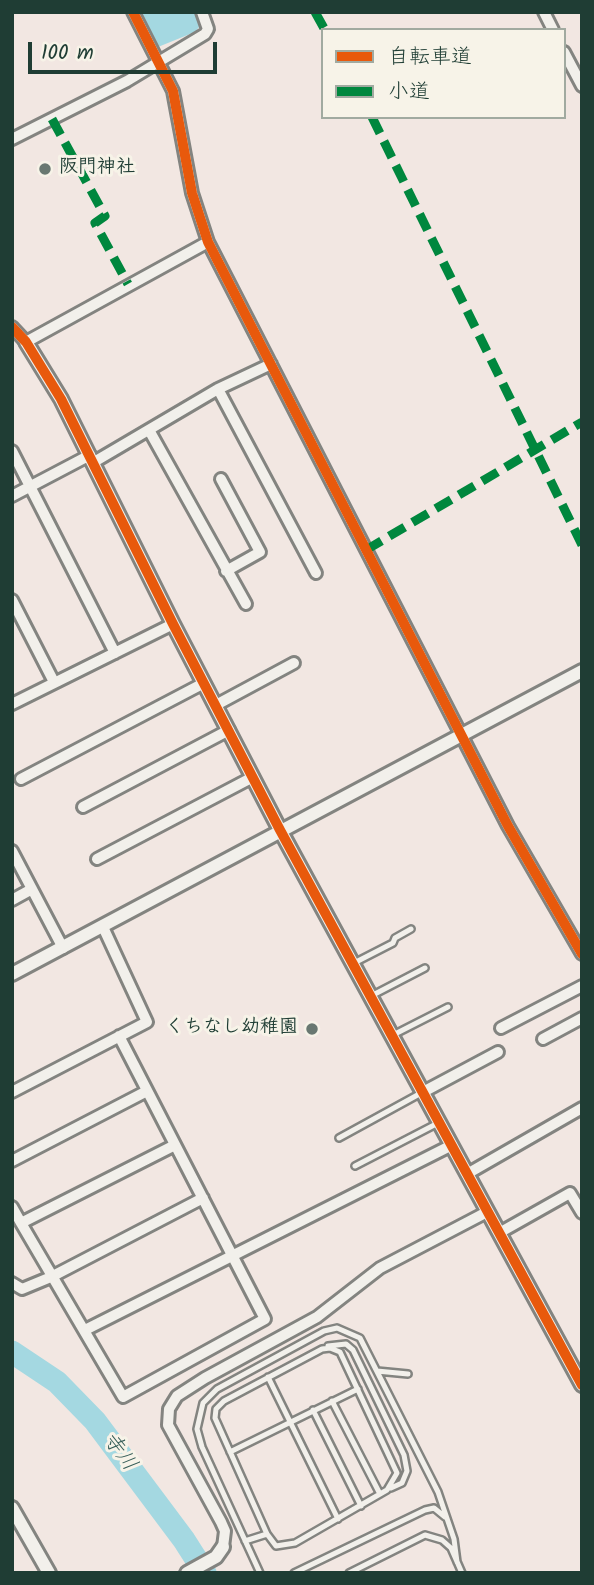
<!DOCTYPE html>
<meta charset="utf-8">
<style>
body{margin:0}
#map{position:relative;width:594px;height:1585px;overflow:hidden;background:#f2e7e2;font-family:Kalam,"Klee One",sans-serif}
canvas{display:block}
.frame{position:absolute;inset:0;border:14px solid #1f3d34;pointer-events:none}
.legend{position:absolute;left:321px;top:28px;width:245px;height:91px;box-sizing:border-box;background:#f7f3e8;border:2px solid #a1aaa0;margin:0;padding:9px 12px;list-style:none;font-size:21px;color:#1f3d34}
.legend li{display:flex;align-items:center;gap:14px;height:35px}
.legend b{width:35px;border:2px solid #a1aaa0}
.scale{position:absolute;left:28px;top:42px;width:189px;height:32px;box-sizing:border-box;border:4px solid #1f3d34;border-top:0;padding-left:9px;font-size:21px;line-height:24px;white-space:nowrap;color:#1f3d34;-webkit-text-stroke:5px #f7f3e8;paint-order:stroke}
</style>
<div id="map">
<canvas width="594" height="1585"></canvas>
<div class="frame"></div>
<ul class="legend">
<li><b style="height:9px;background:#e8590c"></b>自転車道</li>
<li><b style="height:9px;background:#00873e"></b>小道</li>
</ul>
<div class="scale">100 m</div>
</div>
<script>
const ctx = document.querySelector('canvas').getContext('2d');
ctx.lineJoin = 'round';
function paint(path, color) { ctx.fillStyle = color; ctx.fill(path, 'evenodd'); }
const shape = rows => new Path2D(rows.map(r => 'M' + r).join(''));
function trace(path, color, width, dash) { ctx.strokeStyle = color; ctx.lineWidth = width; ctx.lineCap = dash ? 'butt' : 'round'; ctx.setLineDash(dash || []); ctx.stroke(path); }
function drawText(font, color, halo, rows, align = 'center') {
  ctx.font = font + ' Kalam,"Klee One",sans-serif'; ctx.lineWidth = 6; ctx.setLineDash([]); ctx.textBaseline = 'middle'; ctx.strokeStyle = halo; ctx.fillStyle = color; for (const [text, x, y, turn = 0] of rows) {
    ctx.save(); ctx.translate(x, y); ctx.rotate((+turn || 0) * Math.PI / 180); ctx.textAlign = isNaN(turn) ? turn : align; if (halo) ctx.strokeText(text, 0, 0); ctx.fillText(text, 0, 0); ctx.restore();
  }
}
const water = shape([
 [141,12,194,12,200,26,195,32,158,47]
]);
const river = shape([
 [12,1352,57,1382,95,1421,184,1540,205,1573]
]);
const service = shape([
 [354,963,393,943,395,938,411,929],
 [371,996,425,968],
 [393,1035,448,1007],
 [339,1138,423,1092],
 [355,1166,440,1122],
 [328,1346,346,1344,353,1350,404,1455,407,1471,402,1483,391,1488],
 [330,1348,340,1352,397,1473,387,1490,295,1543,276,1546,267,1534,215,1418,216,1409,224,1401,322,1349,330,1348],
 [377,1371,408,1374],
 [268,1377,338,1519],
 [332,1401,380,1494],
 [313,1410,361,1506],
 [230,1452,358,1389],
 [245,1541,267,1534],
 [260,1573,202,1447,197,1429,203,1403,217,1389,324,1331,337,1328,360,1338,438,1492,454,1539,457,1562],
 [294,1573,425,1510,434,1508,445,1517],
 [349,1573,425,1535,442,1540,451,1548,462,1573]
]);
const minor = shape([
 [133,12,173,91,192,193,208,242,508,826,582,954],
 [544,12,553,30],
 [564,52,582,86],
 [12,139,127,81,205,34,208,29,202,12],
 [12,327,26,342,208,242],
 [218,389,316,573],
 [149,430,246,604],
 [12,451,115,653],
 [94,462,218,389,271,364],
 [221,479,260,552,226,571],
 [12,496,90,455],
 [12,600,54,682],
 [12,704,173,624],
 [216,705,294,663],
 [21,779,204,683],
 [83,807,229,730],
 [12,851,63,948],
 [97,859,253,777],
 [12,900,32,889],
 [501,1028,582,986],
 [119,1036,265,1319,123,1397,21,1223,175,1145],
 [543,1039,582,1018],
 [12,1092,147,1022,103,927],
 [423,1092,498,1052],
 [12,1161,147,1091],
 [467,1174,582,1108],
 [12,1207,21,1223],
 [499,1233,570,1193,582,1213],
 [12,1283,22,1289,51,1277,203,1198],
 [85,1330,452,1145],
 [223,1547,225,1531,221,1522,168,1425,169,1409,177,1396,205,1378,317,1317,380,1268,487,1212]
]);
const tertiary = shape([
 [26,342,61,399,173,624,280,830,582,1385],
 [12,974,582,671],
 [12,1508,49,1573],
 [187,1573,216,1557,223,1547]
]);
const quiet = shape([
 [315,12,325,30],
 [372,117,582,545],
 [52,119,105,216,95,223,128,284],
 [366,550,582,422]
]);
const cycleway = shape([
 [133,12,173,91,192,193,208,242,508,826,582,954],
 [12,327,26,342,61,399,173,624,280,830,582,1385]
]);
const markers = [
 [45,169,7,"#697871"],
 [312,1029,7,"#697871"]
];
const poiNames = [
 ["阪門神社",59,169],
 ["くちなし幼稚園",298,1029,"right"]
];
const waterNames = [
 ["寺川",118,1453,54]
];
paint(water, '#a4d8e1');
trace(river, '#a4d8e1', 23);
trace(service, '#838480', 10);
trace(minor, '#838480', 16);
trace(tertiary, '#838480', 18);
trace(service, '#f2f0eb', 5);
trace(minor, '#f2f0eb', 10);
trace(tertiary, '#f2f0eb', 12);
trace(quiet, '#00873e', 9, [18, 9]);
trace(cycleway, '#e8590c', 10);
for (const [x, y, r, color] of markers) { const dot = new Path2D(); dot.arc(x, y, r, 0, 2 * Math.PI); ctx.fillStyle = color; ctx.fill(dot); trace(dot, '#f7f3e8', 2.5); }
drawText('bold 19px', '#1f3d34', '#f7f3e8', poiNames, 'left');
drawText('italic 21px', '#335b56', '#f7f3e8', waterNames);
</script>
